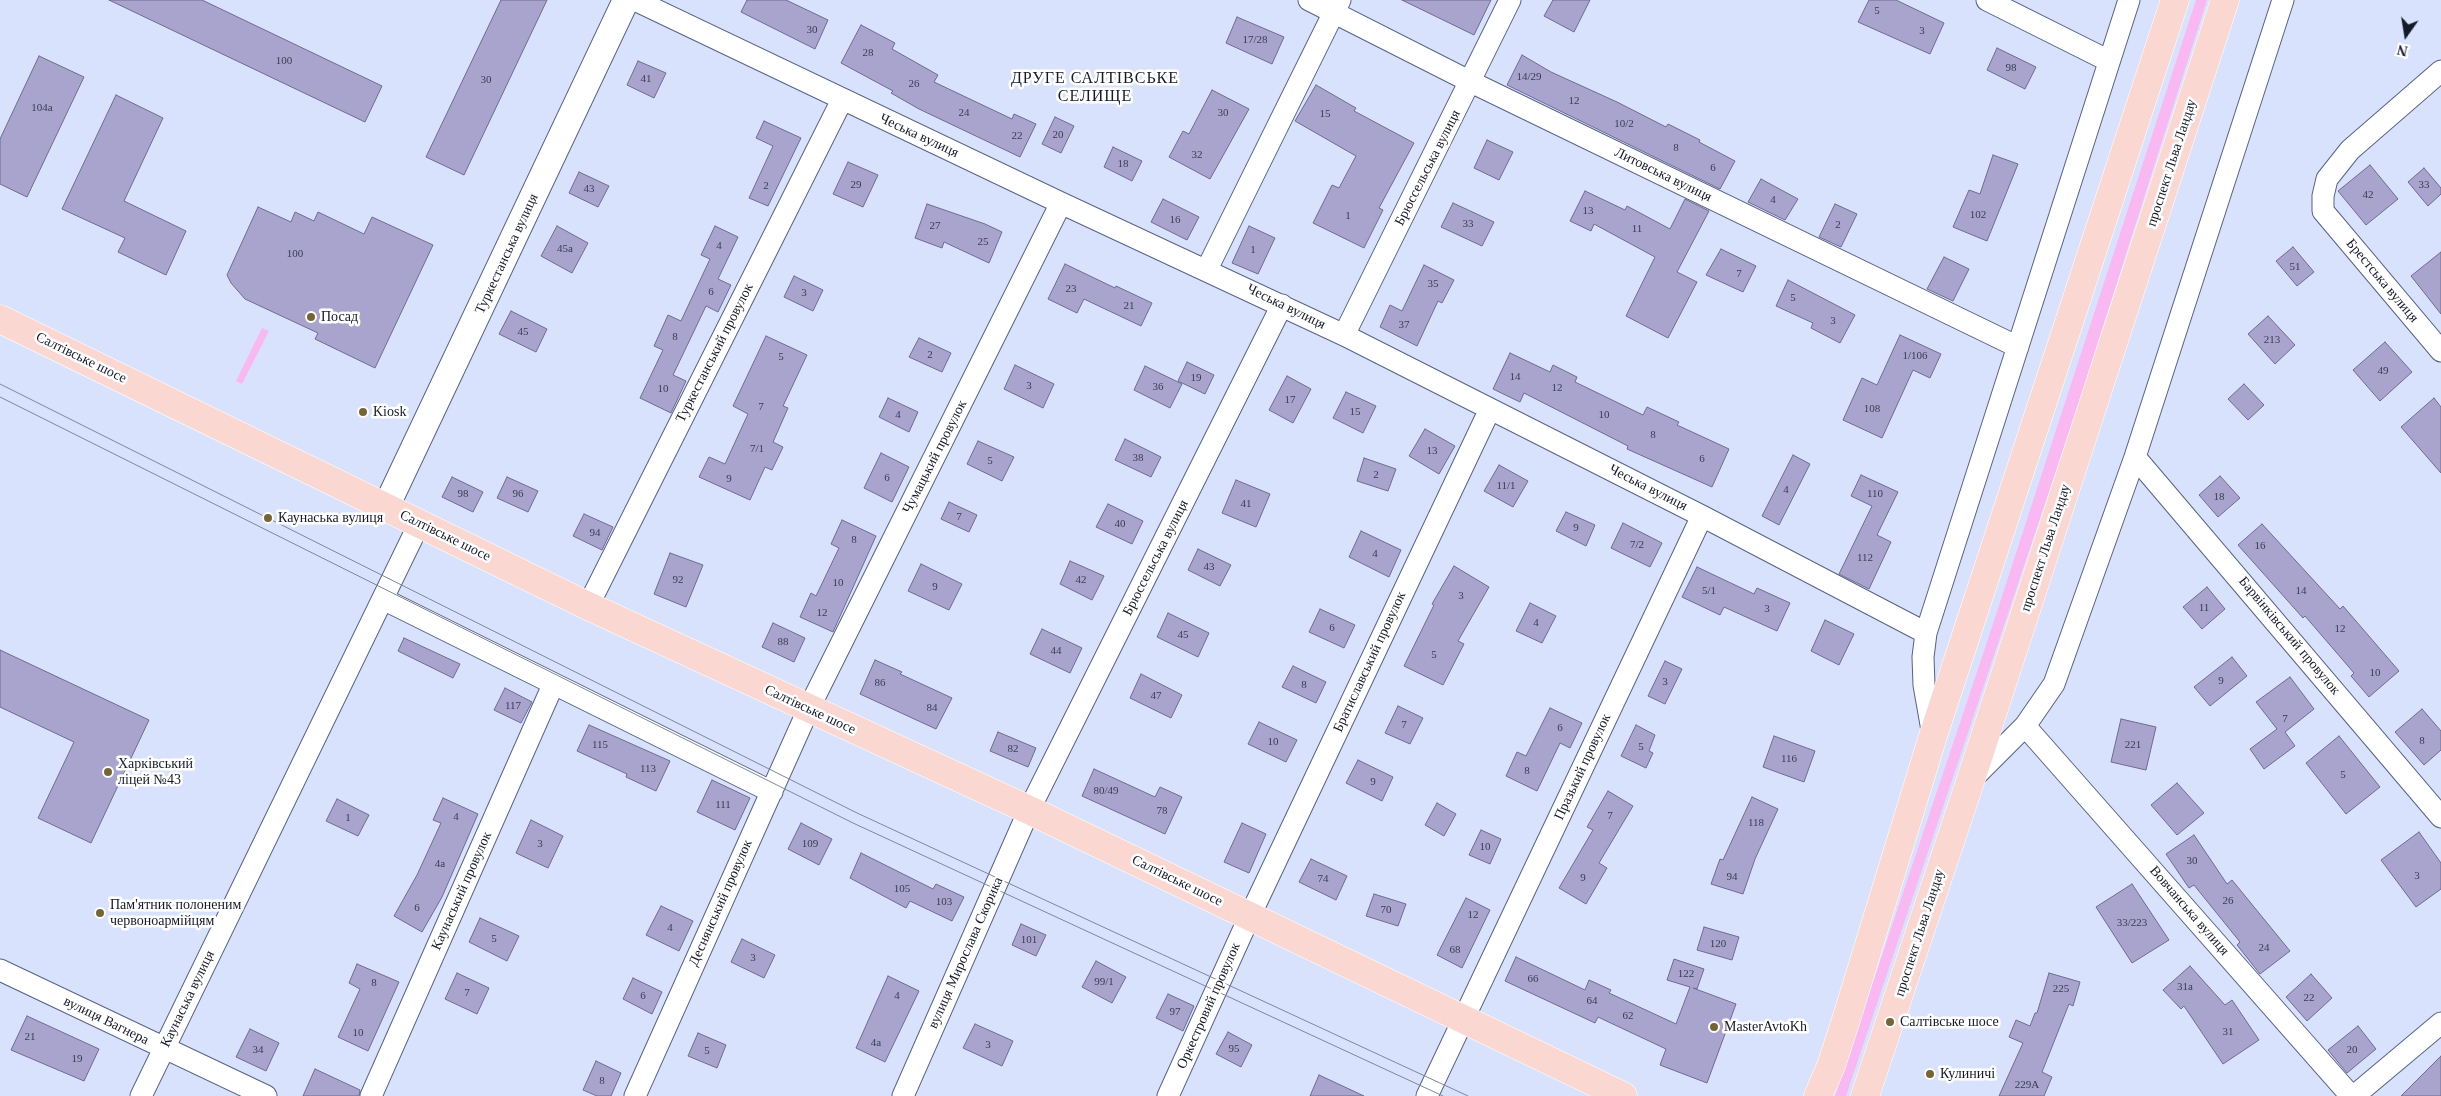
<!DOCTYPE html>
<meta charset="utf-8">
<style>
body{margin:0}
#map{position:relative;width:2441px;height:1096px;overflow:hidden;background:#d9e2fc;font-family:"Times New Roman",serif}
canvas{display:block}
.north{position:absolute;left:2381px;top:10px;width:50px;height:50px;-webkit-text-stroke:4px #fff;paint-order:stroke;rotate:193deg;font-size:14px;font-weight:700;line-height:20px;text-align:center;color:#151a28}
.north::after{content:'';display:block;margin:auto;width:18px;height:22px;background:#151a28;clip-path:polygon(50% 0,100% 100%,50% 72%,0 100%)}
</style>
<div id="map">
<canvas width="2441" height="1096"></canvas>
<div class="north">N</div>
</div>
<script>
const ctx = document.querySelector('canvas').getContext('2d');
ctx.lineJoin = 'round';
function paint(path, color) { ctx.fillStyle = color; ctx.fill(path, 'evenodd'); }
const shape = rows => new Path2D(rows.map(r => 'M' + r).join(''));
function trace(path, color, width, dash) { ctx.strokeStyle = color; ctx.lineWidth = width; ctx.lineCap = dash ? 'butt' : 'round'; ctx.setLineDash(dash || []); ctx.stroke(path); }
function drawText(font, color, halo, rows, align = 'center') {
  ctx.font = font + ' "Times New Roman",serif'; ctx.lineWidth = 5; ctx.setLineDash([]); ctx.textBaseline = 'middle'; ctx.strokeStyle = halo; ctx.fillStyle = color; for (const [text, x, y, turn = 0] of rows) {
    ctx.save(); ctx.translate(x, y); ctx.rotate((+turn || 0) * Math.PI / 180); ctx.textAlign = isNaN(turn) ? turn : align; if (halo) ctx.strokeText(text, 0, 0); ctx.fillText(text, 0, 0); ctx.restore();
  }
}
const green = shape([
 [2196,0,2207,0,2077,408,1846,1096,1835,1096,1989,636],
 [262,328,269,331,242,384,236,381]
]);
const building = shape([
 [109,0,202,0,382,86,365,122,109,0],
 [501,0,547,0,464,175,426,157,501,0],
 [747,0,786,0,828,20,815,49,741,12,747,0],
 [1402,0,1491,0,1474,35,1402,0],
 [1553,0,1590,0,1574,32,1544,16,1553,0],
 [1869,0,1896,0,1944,23,1930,54,1858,22,1869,0],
 [1237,17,1284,37,1272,64,1226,43,1237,17],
 [861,25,895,43,892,49,938,75,934,82,1012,119,1014,114,1036,124,1020,157,919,109,891,93,893,91,841,63,861,25],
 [1997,48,2036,67,2025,89,1987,70,1997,48],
 [1522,55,1551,72,1617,102,1666,127,1668,124,1700,140,1699,142,1735,161,1720,189,1507,85,1522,55],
 [39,56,84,77,27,197,0,184,0,139,39,56],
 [638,61,666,73,654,98,627,85,638,61],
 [1316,85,1356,108,1354,111,1414,143,1379,208,1383,210,1364,248,1313,223,1332,185,1339,188,1356,156,1295,121,1316,85],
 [1212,90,1249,109,1210,179,1169,157,1183,131,1189,134,1212,90],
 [116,95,163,118,124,201,186,231,166,275,118,252,125,238,62,209,116,95],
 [1055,117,1074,126,1061,153,1042,144,1055,117],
 [764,121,801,138,768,206,749,198,773,146,756,138,764,121],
 [1487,140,1513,152,1499,180,1474,168,1487,140],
 [1113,147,1142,161,1132,181,1104,167,1113,147],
 [1993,155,2018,164,1987,241,1953,227,1969,190,1980,194,1993,155],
 [848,162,878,175,863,207,833,194,848,162],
 [2370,165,2398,199,2366,225,2338,191,2370,165],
 [2424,168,2441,188,2441,194,2428,206,2408,182,2424,168],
 [579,172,609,186,598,207,569,193,579,172],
 [1761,179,1798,199,1785,220,1748,202,1761,179],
 [1585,191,1625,210,1627,206,1670,229,1685,199,1709,211,1677,272,1697,282,1668,338,1626,316,1655,257,1594,224,1591,231,1570,221,1585,191],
 [1163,199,1199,217,1187,240,1151,222,1163,199],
 [1453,203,1494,222,1482,246,1441,227,1453,203],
 [927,204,985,224,1002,232,989,263,944,242,942,248,915,238,927,204],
 [1835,204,1857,214,1841,247,1819,237,1835,204],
 [258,207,291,222,295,212,314,221,318,212,364,234,372,217,433,245,375,368,315,339,318,333,245,299,231,283,227,275,258,207],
 [557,226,588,243,572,273,541,256,557,226],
 [715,226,738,237,718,279,731,285,718,312,706,306,673,375,686,381,671,413,640,398,663,350,654,346,668,315,681,321,710,259,701,255,715,226],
 [1249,226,1275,238,1258,274,1232,263,1249,226],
 [2293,247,2314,272,2297,286,2276,261,2293,247],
 [1721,249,1756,266,1743,292,1706,275,1721,249],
 [2441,252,2441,314,2411,276,2441,252],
 [1944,257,1969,269,1953,301,1927,289,1944,257],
 [1065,264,1115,288,1116,286,1152,303,1141,326,1084,299,1077,313,1048,299,1065,264],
 [1424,265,1454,280,1442,303,1438,301,1417,346,1380,327,1390,305,1402,311,1424,265],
 [794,276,823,290,813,311,784,297,794,276],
 [1788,280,1855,315,1840,343,1811,328,1813,323,1776,306,1788,280],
 [511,311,547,329,536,352,499,334,511,311],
 [2268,316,2295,345,2275,364,2248,334,2268,316],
 [1900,335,1941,354,1930,378,1913,370,1882,438,1843,420,1862,378,1877,385,1900,335],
 [766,336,807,355,783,406,788,408,773,442,783,447,772,470,765,467,750,500,699,477,709,457,725,464,748,414,733,406,766,336],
 [919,338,951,353,942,372,909,357,919,338],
 [2385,342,2412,372,2380,401,2353,370,2385,342],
 [1510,353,1550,372,1553,365,1577,377,1575,382,1643,415,1647,407,1679,422,1677,425,1729,449,1712,487,1627,449,1628,446,1524,393,1520,402,1493,389,1510,353],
 [1187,362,1214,375,1205,394,1178,381,1187,362],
 [1015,365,1054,384,1043,408,1004,389,1015,365],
 [1145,366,1182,384,1170,408,1134,390,1145,366],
 [1287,376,1311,389,1293,423,1269,410,1287,376],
 [2244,384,2264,405,2248,420,2228,399,2244,384],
 [1346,392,1376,406,1363,433,1333,418,1346,392],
 [888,398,918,412,909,432,879,417,888,398],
 [2434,398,2441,407,2441,473,2401,427,2434,398],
 [1425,429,1455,446,1439,474,1409,456,1425,429],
 [1125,439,1161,457,1151,477,1115,460,1125,439],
 [978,441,1014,457,1002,481,967,464,978,441],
 [881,453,909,467,892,502,864,488,881,453],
 [1793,455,1810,464,1779,525,1762,516,1793,455],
 [1364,458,1396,469,1388,491,1357,481,1364,458],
 [1499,465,1528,481,1513,507,1484,491,1499,465],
 [1861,475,1898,492,1877,535,1891,542,1869,589,1839,574,1872,506,1851,496,1861,475],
 [2220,476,2240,498,2218,517,2199,495,2220,476],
 [452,477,483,492,473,512,442,497,452,477],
 [507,477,538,491,528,512,497,498,507,477],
 [1236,480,1270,494,1256,527,1222,513,1236,480],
 [949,502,977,515,969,532,941,519,949,502],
 [1108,504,1143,521,1132,544,1096,527,1108,504],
 [1566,512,1595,525,1586,546,1556,531,1566,512],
 [584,514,613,527,602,550,573,536,584,514],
 [842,520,876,536,833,632,800,617,811,593,816,596,839,548,831,544,842,520],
 [1623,523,1662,543,1650,567,1611,548,1623,523],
 [2262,524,2340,609,2343,606,2399,671,2369,697,2351,676,2354,673,2305,616,2303,618,2238,545,2262,524],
 [1361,531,1401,550,1389,577,1349,557,1361,531],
 [1198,549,1231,565,1220,586,1188,570,1198,549],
 [670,553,703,565,686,607,654,594,670,553],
 [1070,561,1104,576,1092,600,1060,584,1070,561],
 [921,564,962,584,949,610,908,591,921,564],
 [1454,566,1489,587,1458,641,1464,644,1443,685,1404,666,1434,605,1432,604,1454,566],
 [1697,567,1754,594,1757,588,1790,603,1777,631,1724,607,1720,615,1682,597,1697,567],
 [2207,587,2225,609,2202,629,2183,607,2207,587],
 [1530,603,1556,616,1542,643,1516,631,1530,603],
 [1320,609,1355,625,1344,648,1309,632,1320,609],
 [1168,613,1209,633,1198,657,1157,637,1168,613],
 [1825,620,1854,634,1839,665,1811,651,1825,620],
 [773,623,805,638,794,662,762,647,773,623],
 [1042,629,1082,648,1070,673,1030,654,1042,629],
 [404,638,460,664,453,678,398,651,404,638],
 [0,650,149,720,91,843,38,818,74,742,0,707,0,650],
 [2232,657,2247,676,2210,706,2194,687,2232,657],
 [875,660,902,672,900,674,952,698,936,729,860,694,875,660],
 [1665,661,1682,669,1665,704,1648,696,1665,661],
 [1293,666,1326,682,1316,703,1282,687,1293,666],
 [1141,674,1182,695,1171,718,1130,698,1141,674],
 [2290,677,2314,709,2285,732,2295,746,2264,769,2250,749,2277,729,2256,702,2290,677],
 [505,688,532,702,521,723,494,710,505,688],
 [1398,706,1423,718,1410,744,1385,733,1398,706],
 [1550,708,1582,723,1570,748,1560,743,1537,791,1506,776,1517,752,1526,756,1550,708],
 [2422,709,2441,731,2441,750,2424,765,2395,732,2422,709],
 [2121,719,2156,727,2146,770,2111,762,2121,719],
 [1259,722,1297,740,1286,762,1248,744,1259,722],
 [589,725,670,761,656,791,626,777,627,774,577,751,589,725],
 [1636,725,1655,735,1649,751,1653,753,1646,768,1621,756,1636,725],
 [998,732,1036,748,1028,767,990,751,998,732],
 [1774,736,1815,751,1804,782,1763,767,1774,736],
 [2339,736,2380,787,2346,814,2306,763,2339,736],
 [1358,760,1393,777,1382,801,1346,783,1358,760],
 [1094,769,1155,797,1160,787,1182,797,1165,834,1082,796,1094,769],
 [712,780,750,798,735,830,697,812,712,780],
 [2177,783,2204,813,2177,835,2151,805,2177,783],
 [1608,791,1633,806,1599,863,1607,868,1586,904,1559,888,1593,830,1587,827,1608,791],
 [1752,797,1778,809,1755,859,1743,894,1711,884,1720,859,1723,860,1752,797],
 [443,798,478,814,442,897,422,932,394,916,417,875,441,823,433,820,443,798],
 [337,799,369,815,358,836,326,821,337,799],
 [1437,803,1456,814,1444,836,1425,825,1437,803],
 [531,820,563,836,548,868,516,853,531,820],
 [801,823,832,839,819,865,788,849,801,823],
 [1242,823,1266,834,1249,873,1224,862,1242,823],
 [1481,830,1501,839,1490,864,1469,855,1481,830],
 [2419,832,2441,863,2441,889,2416,907,2381,860,2419,832],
 [2194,835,2227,884,2232,880,2290,951,2260,974,2237,945,2240,942,2194,885,2189,888,2166,854,2194,835],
 [861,853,933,889,936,884,964,897,952,921,910,901,906,908,850,878,861,853],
 [1311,859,1347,876,1336,900,1299,882,1311,859],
 [2132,884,2169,940,2132,963,2096,907,2132,884],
 [1374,894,1406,904,1398,926,1366,916,1374,894],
 [1466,898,1490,910,1462,968,1437,955,1466,898],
 [661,906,693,921,679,951,646,935,661,906],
 [480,918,519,936,507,961,469,942,480,918],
 [1021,924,1046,935,1036,956,1012,945,1021,924],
 [1704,927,1739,937,1732,960,1697,950,1704,927],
 [742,939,775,955,764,978,731,962,742,939],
 [1516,957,1585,990,1589,980,1611,990,1609,993,1676,1024,1690,987,1667,980,1674,959,1704,969,1697,989,1693,988,1736,1004,1707,1083,1660,1065,1666,1049,1598,1017,1595,1023,1505,981,1516,957],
 [1096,961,1126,977,1112,1003,1082,987,1096,961],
 [357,964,399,982,368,1051,338,1037,360,989,349,983,357,964],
 [2190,966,2225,1005,2232,1000,2259,1040,2223,1064,2184,1006,2181,1009,2163,990,2190,966],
 [457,973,489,988,477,1014,445,999,457,973],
 [2049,973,2080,982,2073,1006,2069,1004,2042,1072,2052,1077,2044,1096,1999,1096,2023,1043,2009,1037,2016,1020,2030,1026,2035,1013,2037,1013,2049,973],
 [2311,974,2332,998,2307,1021,2286,997,2311,974],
 [888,976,919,991,885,1062,856,1048,888,976],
 [633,978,662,992,652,1014,623,999,633,978],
 [1168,994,1194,1006,1183,1031,1156,1018,1168,994],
 [27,1016,99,1049,84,1081,11,1050,27,1016],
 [975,1024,1013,1041,1002,1066,963,1048,975,1024],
 [2358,1026,2376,1049,2347,1073,2328,1050,2358,1026],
 [250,1029,279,1043,266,1071,236,1057,250,1029],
 [1228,1032,1252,1045,1241,1067,1216,1054,1228,1032],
 [698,1033,726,1045,717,1068,688,1056,698,1033],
 [2441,1056,2441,1096,2401,1096,2441,1056],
 [596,1061,621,1073,611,1096,597,1096,583,1090,596,1061],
 [315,1069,360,1090,359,1096,303,1096,315,1069],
 [1319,1075,1364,1096,1310,1096,1319,1075]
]);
const minor = shape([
 [635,0,1061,203,1344,335,1702,516,1926,633],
 [1309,0,1471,82,2018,347],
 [1987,0,2109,61],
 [2441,71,2350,150,2327,179,2323,196,2323,211,2441,351],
 [1207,269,1340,0],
 [1344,335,1510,0],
 [2135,457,2441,817],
 [383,599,772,792],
 [588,606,842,100],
 [2025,726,2351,1096],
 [1933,736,1924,685,1923,657,1926,633,2129,0],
 [1972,779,2025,726,2054,684,2135,457,2283,0],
 [0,970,266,1096],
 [141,1096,419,524],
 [371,1096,553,685],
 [635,1096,808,710,1061,203],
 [903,1096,1029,810,1282,305],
 [1168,1096,1247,922,1490,409],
 [1427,1096,1702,516],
 [2354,1096,2441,1023]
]);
const tertiary = shape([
 [386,507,626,0]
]);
const primary = shape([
 [0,319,588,606,1029,810,1623,1096],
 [1818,1096,1831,1066,1846,1020,1933,736,2175,0],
 [1865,1096,1971,779,2225,0]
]);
const tram = shape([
 [0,384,857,813,1468,1096],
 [0,397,853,823,1443,1096]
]);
const markers = [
 [311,317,5,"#766432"],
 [363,412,5,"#766432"],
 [268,518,5,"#766432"],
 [108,772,5,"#766432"],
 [100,913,5,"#766432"],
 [1890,1022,5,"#766432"],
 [1714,1027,5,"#766432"],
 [1930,1074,5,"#766432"]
];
const numberNames = [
 ["5",1877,11],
 ["30",812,30],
 ["3",1922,31],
 ["17/28",1255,40],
 ["28",868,53],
 ["100",284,61],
 ["98",2011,68],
 ["14/29",1529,77],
 ["41",646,79],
 ["30",486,80],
 ["26",914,84],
 ["12",1574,101],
 ["104а",42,108],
 ["24",964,113],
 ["30",1223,113],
 ["15",1325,114],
 ["10/2",1624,124],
 ["20",1058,135],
 ["22",1017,136],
 ["8",1676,148],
 ["32",1197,155],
 ["18",1123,164],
 ["6",1713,168],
 ["29",856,185],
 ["33",2424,185],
 ["2",766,186],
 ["43",589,189],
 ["42",2368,195],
 ["4",1773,200],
 ["13",1588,211],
 ["102",1978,215],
 ["1",1348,216],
 ["16",1175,220],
 ["33",1468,224],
 ["2",1838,225],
 ["27",935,226],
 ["11",1637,229],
 ["25",983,242],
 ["4",719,246],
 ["45а",565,249],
 ["1",1253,250],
 ["100",295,254],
 ["51",2295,267],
 ["7",1739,274],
 ["35",1433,284],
 ["23",1071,289],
 ["6",711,292],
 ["3",804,293],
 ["5",1793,298],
 ["21",1129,306],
 ["3",1833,321],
 ["37",1404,325],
 ["45",523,332],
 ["8",675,337],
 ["213",2272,340],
 ["2",930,355],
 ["1/106",1915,356],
 ["5",781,357],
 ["49",2383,371],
 ["14",1515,377],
 ["19",1196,378],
 ["3",1029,386],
 ["36",1158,387],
 ["12",1557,388],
 ["10",663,389],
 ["17",1290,400],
 ["7",761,407],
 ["108",1872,409],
 ["15",1355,412],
 ["4",898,415],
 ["10",1604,415],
 ["8",1653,435],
 ["7/1",757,449],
 ["13",1432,451],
 ["38",1138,458],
 ["6",1702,459],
 ["5",990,461],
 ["2",1376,475],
 ["6",887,478],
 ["9",729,479],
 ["11/1",1506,486],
 ["4",1786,490],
 ["98",463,494],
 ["96",518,494],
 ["110",1875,494],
 ["18",2219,497],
 ["41",1246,504],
 ["7",959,517],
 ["40",1120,524],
 ["9",1576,528],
 ["94",595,533],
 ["8",854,540],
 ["7/2",1637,545],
 ["16",2260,546],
 ["4",1375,554],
 ["112",1865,558],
 ["43",1209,567],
 ["92",678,580],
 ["42",1081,580],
 ["10",838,583],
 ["9",935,587],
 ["5/1",1709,591],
 ["14",2301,591],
 ["3",1461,596],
 ["11",2204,608],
 ["3",1767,609],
 ["12",822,613],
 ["4",1536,623],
 ["6",1332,628],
 ["12",2340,629],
 ["45",1183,635],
 ["88",783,642],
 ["44",1056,651],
 ["5",1434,655],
 ["10",2375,673],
 ["9",2221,681],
 ["3",1665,682],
 ["86",880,683],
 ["8",1304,685],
 ["47",1156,696],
 ["117",513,706],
 ["84",932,708],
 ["7",2285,719],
 ["7",1404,725],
 ["6",1560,728],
 ["8",2422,741],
 ["10",1273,742],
 ["115",600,745],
 ["221",2133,745],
 ["5",1641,747],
 ["82",1013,749],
 ["116",1789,759],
 ["113",648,769],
 ["8",1527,771],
 ["5",2343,775],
 ["9",1373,782],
 ["80/49",1106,791],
 ["111",723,805],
 ["78",1162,811],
 ["7",1610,816],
 ["4",456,817],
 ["1",348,818],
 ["118",1756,823],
 ["3",540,844],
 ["109",810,844],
 ["10",1485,847],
 ["30",2192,861],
 ["4а",440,864],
 ["3",2417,876],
 ["94",1732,877],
 ["9",1583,878],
 ["74",1323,879],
 ["105",902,889],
 ["26",2228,901],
 ["103",944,902],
 ["6",417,908],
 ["70",1386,910],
 ["12",1473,915],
 ["33/223",2132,923],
 ["4",670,928],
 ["5",494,939],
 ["101",1029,940],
 ["120",1718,944],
 ["24",2264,948],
 ["68",1455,950],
 ["3",753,958],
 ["122",1686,974],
 ["66",1533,979],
 ["99/1",1104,982],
 ["8",374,983],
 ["31а",2185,987],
 ["225",2061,989],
 ["7",467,993],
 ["6",643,996],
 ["4",897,996],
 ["22",2309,998],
 ["64",1592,1001],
 ["97",1175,1012],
 ["62",1628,1016],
 ["31",2228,1032],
 ["10",358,1033],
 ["21",30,1037],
 ["4а",876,1043],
 ["3",988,1045],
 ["95",1234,1049],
 ["34",258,1050],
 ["20",2352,1050],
 ["5",707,1051],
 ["19",77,1059],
 ["8",602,1081],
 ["229А",2027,1085]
];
const streetNames = [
 ["Чеська вулиця",919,136,25],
 ["проспект Льва Ландау",2172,163,-72],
 ["Брюссельська вулиця",1428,168,-63],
 ["Литовська вулиця",1663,175,26],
 ["Туркестанська вулиця",507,254,-65],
 ["Брестська вулиця",2382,281,50],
 ["Чеська вулиця",1286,307,26],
 ["Туркестанський провулок",715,353,-63],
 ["Салтівське шосе",81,358,26],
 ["Чумацький провулок",935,457,-63],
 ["Чеська вулиця",1648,488,27],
 ["Салтівське шосе",445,536,26],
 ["проспект Льва Ландау",2046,548,-72],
 ["Брюссельська вулиця",1156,558,-63],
 ["Барвінківський провулок",2289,636,50],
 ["Братиславський провулок",1370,662,-65],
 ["Салтівське шосе",810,710,25],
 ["Празький провулок",1583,767,-65],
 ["Салтівське шосе",1177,881,26],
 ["Каунаський провулок",462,891,-66],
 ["Деснянський провулок",721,903,-66],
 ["Вовчанська вулиця",2189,911,49],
 ["проспект Льва Ландау",1920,933,-72],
 ["вулиця Мирослава Скорика",966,953,-66],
 ["Каунаська вулиця",188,999,-64],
 ["Оркестровий провулок",1209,1006,-66],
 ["вулиця Вагнера",106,1021,26]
];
const poiNames = [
 ["Посад",321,317],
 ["Kiosk",373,412],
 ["Каунаська вулиця",278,518],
 ["Харківський",118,764],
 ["ліцей №43",118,780],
 ["Пам'ятник полоненим",110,905],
 ["червоноармійцям",110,921],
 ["Салтівське шосе",1900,1022],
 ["MasterAvtoKh",1724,1027],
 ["Кулиничі",1940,1074]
];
const quarterNames = [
 ["ДРУГЕ САЛТІВСЬКЕ",1095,79],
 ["СЕЛИЩЕ",1095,97]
];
paint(green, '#fab8f3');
paint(building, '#a9a4ce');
trace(building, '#6f6a91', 1);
trace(minor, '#566387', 23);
trace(tertiary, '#566387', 28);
trace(primary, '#fff', 29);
trace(minor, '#fff', 21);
trace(tertiary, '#fff', 26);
trace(primary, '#fbd7d1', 28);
trace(tram, '#7f869b', 1);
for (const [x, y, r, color] of markers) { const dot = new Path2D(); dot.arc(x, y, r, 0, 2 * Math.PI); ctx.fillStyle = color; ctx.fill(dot); trace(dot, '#fff', 2); }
drawText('11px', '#3a3c52', null, numberNames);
drawText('14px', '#151a28', '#fff', streetNames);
drawText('14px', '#151a28', '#fff', poiNames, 'left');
ctx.letterSpacing = '1px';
drawText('16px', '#151a28', '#fff', quarterNames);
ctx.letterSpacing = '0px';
</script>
